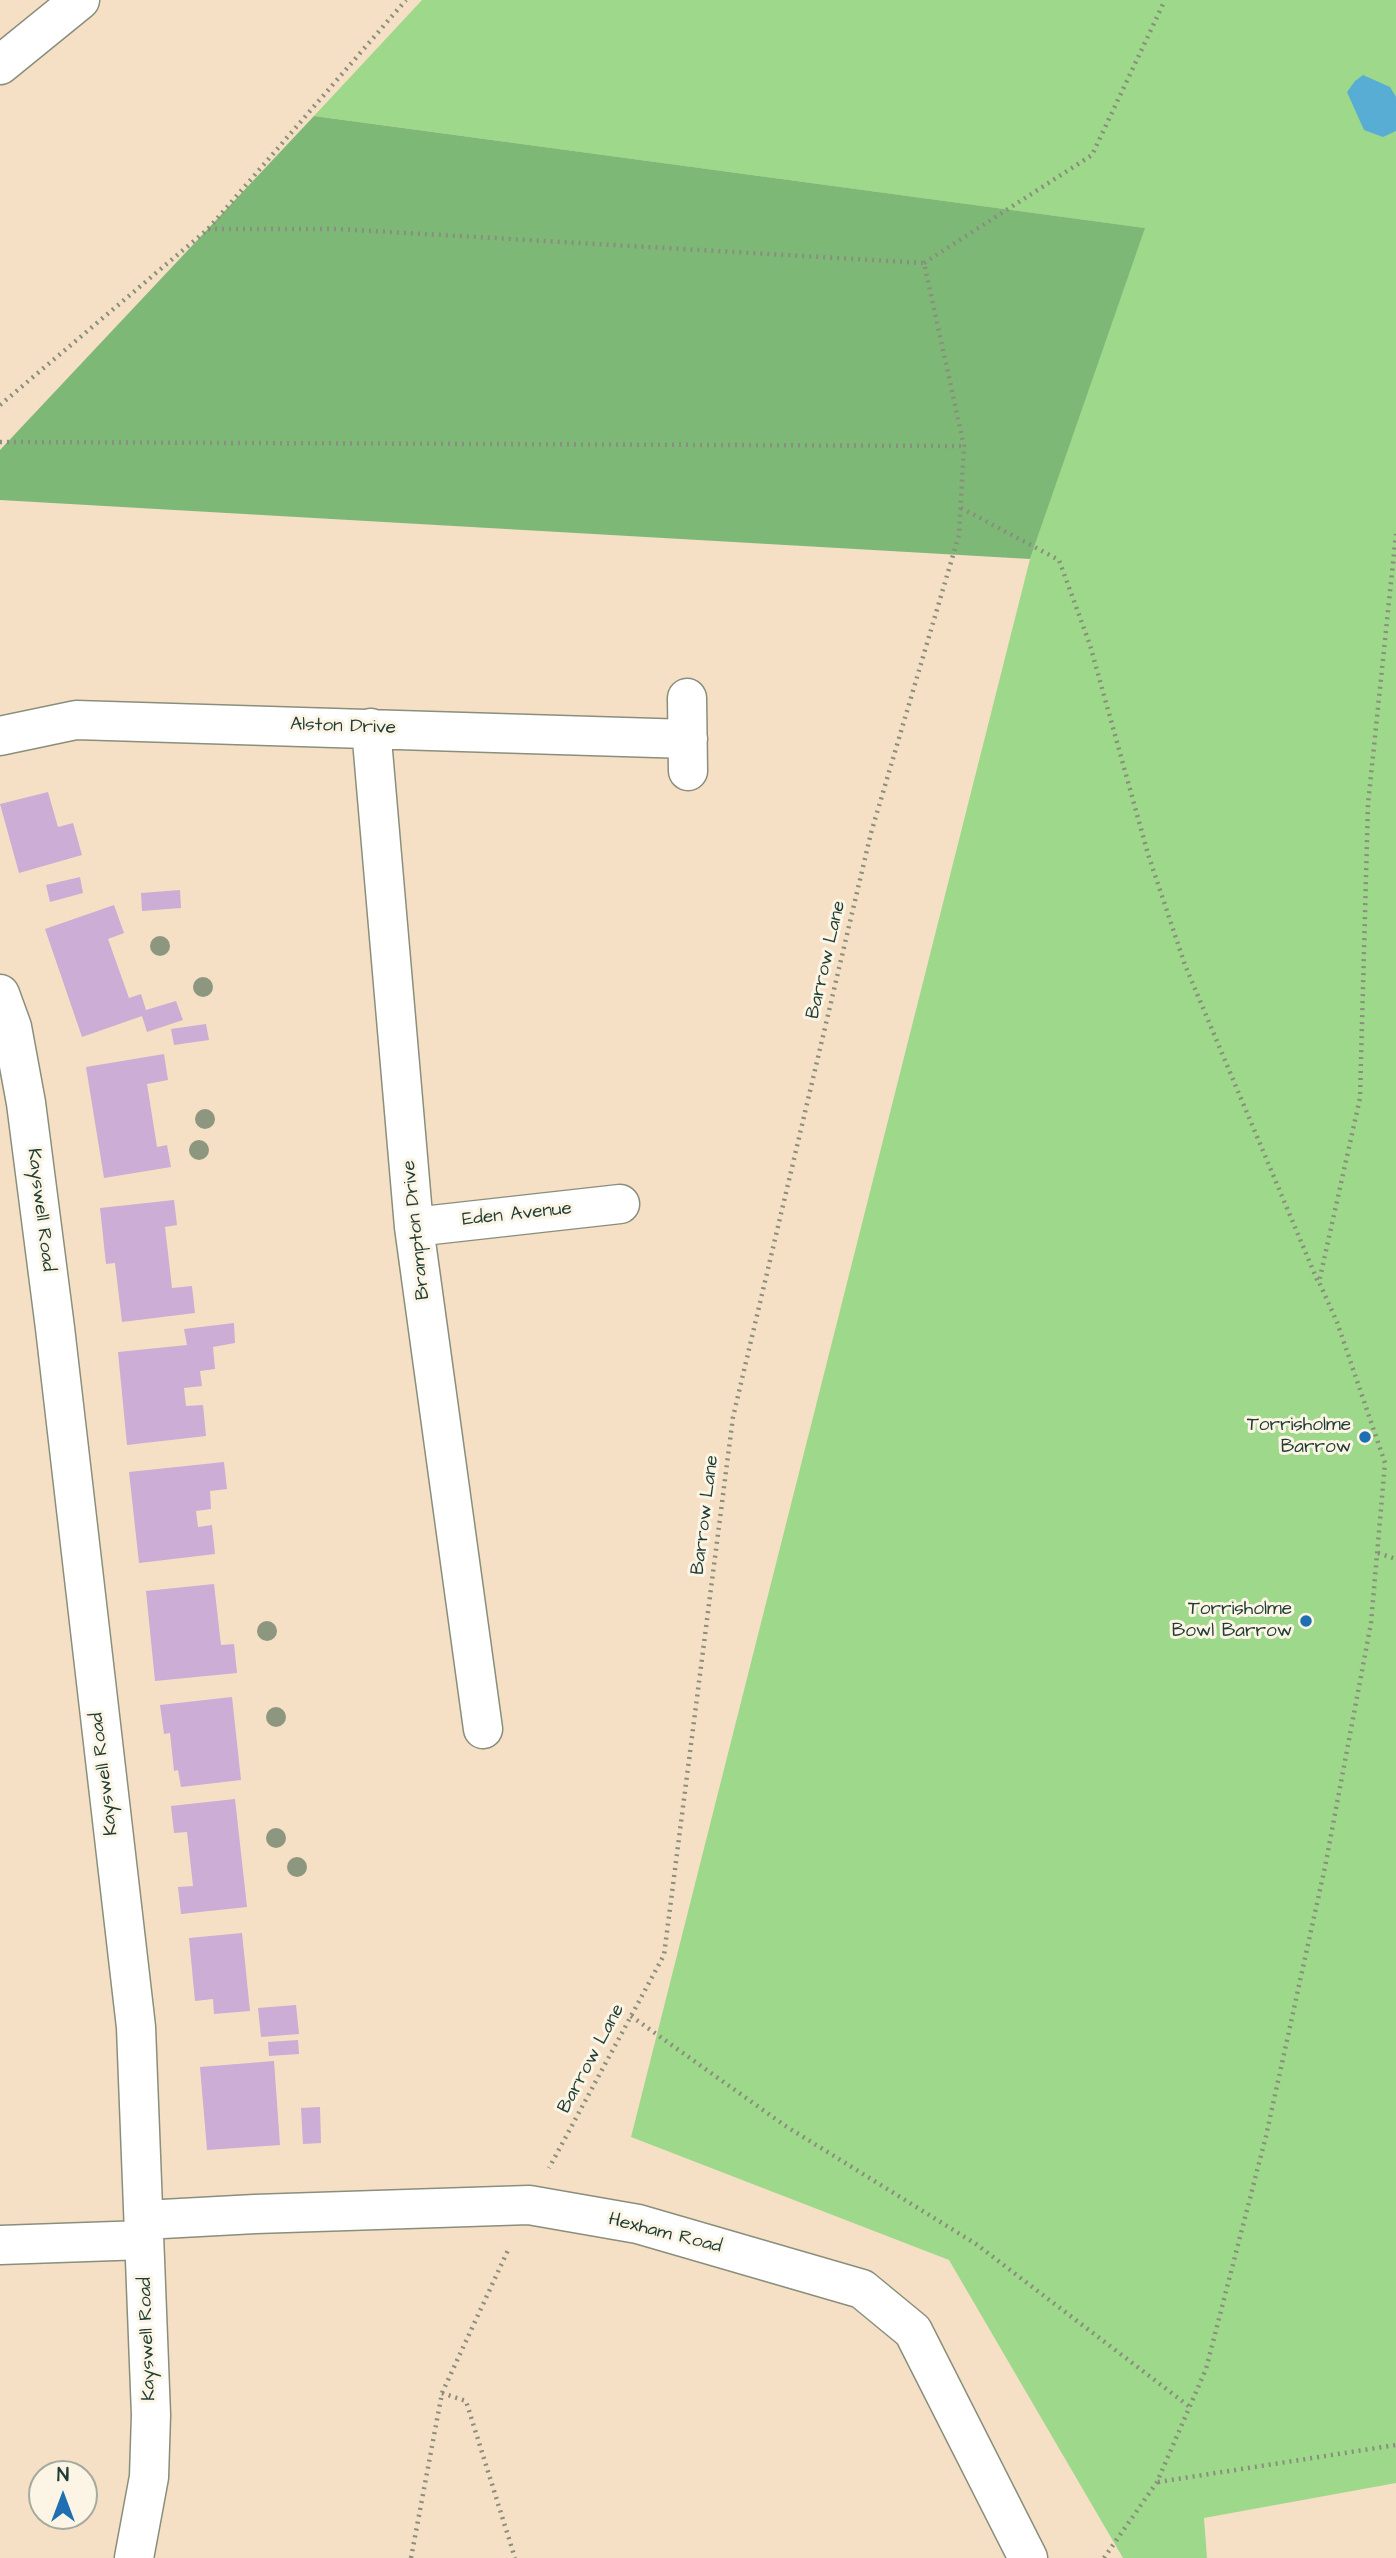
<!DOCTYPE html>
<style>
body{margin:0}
#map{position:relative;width:1396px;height:2558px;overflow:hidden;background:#f5e0c5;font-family:"Architects Daughter",sans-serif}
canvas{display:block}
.north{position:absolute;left:28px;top:2460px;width:70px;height:70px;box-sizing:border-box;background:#fcf5e5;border:2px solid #a4ab9e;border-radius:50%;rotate:0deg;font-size:19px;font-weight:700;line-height:28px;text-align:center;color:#1f3d34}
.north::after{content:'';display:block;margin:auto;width:24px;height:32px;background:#1f6fb2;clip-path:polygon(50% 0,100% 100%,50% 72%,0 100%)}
</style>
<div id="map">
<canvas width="1396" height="2558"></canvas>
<div class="north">N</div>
</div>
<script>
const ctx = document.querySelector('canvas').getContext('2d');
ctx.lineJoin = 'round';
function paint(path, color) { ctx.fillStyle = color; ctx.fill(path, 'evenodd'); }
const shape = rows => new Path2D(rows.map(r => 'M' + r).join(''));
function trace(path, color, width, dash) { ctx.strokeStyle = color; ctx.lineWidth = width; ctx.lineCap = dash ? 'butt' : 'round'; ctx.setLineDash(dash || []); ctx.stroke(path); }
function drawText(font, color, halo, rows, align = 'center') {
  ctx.font = font + ' "Architects Daughter",sans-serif'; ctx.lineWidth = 6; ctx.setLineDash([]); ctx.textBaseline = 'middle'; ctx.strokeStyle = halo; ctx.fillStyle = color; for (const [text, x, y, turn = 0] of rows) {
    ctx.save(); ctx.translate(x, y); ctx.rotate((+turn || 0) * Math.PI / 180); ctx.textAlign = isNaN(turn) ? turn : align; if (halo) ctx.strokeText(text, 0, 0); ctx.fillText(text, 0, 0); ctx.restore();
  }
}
const green = shape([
 [422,0,1396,0,1396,2483,1204,2518,1207,2558,1123,2558,949,2260,631,2137,1030,559,1144,228,314,116]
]);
const forest = shape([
 [314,116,1145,228,1030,559,0,500,0,450]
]);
const water = shape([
 [1363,75,1390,87,1396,97,1396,131,1383,137,1364,130,1347,92,1355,81]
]);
const building = shape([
 [48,792,58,827,73,823,82,855,19,873,0,804],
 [80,877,83,893,50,902,46,885],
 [180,890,181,908,142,911,141,893],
 [114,905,124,933,108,939,129,998,141,994,146,1010,176,1001,183,1020,147,1032,142,1016,82,1037,45,929],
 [206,1024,209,1040,174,1045,171,1029],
 [164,1054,168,1080,147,1084,157,1147,167,1145,171,1167,104,1178,86,1067],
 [174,1200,177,1225,165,1227,172,1288,192,1286,195,1313,122,1322,115,1263,106,1264,100,1208],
 [234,1323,235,1343,213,1347,215,1369,200,1371,202,1386,184,1388,186,1406,203,1405,206,1436,127,1445,118,1352,187,1345,184,1329],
 [224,1462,227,1489,210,1491,211,1509,196,1511,198,1527,212,1525,215,1554,139,1563,129,1472],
 [214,1584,221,1645,234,1644,237,1673,155,1681,146,1591],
 [232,1697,241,1780,181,1787,178,1770,174,1771,170,1733,164,1734,160,1705],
 [235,1799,247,1907,181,1914,178,1887,193,1886,187,1832,174,1833,171,1806],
 [242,1933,250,2011,214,2014,213,1999,195,2001,189,1938],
 [296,2005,299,2034,261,2037,258,2008],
 [298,2040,299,2054,269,2056,268,2042],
 [274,2061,280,2145,207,2150,200,2067],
 [320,2107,321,2143,303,2144,301,2108]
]);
const path = shape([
 [208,229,338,229,924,263,964,446,959,535,871,833,733,1417,664,1955,549,2168],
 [924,263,1092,155,1165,0],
 [0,405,208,229,406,0],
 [0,442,964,446],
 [961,508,1059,560,1090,645,1148,854,1185,965,1318,1282],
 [1378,1553,1396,1559],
 [631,2016,784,2125,976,2244,1190,2407],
 [442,2393,466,2401,515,2558],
 [1158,2482,1396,2445],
 [411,2558,442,2393,509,2248],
 [1104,2558,1157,2482,1206,2369,1266,2136,1325,1867,1371,1623,1385,1463,1337,1322,1319,1282,1360,1098,1368,804,1396,534]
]);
const minor = shape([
 [0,65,80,0],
 [687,698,688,771],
 [371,728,414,1227,483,1729],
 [0,736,76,720,688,739],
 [0,994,12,1027,26,1103,55,1328,136,2027,151,2415,149,2477,134,2558],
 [414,1227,620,1204],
 [144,2220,255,2214,529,2205,638,2224,862,2289,913,2331,1028,2558],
 [0,2245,144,2240]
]);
const trees = [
 [160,946],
 [203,987],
 [205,1119],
 [199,1150],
 [267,1631],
 [276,1717],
 [276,1838],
 [297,1867]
];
const markers = [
 [1365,1437,7,"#1f6fb2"],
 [1306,1621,7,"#1f6fb2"]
];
const streetNames = [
 ["Alston Drive",343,727,2],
 ["Barrow Lane",827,960,-77],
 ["Kayswell Road",40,1210,83],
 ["Eden Avenue",517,1215,-6],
 ["Brampton Drive",417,1230,-96],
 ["Barrow Lane",706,1515,-83],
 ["Kayswell Road",105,1774,-97],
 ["Barrow Lane",592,2059,-62],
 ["Hexham Road",665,2234,14],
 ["Kayswell Road",148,2339,-92]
];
const poiNames = [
 ["Torrisholme",1351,1426],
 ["Barrow",1351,1448],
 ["Torrisholme",1292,1610],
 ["Bowl Barrow",1292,1632]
];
paint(green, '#9ed88b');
paint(forest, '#7eb877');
paint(water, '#58add4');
paint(building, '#cbadd5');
trace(minor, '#8a8e7c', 41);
trace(path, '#8a8e7c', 4.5, [2, 5]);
trace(minor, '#fff', 38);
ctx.fillStyle = '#8d977f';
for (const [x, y] of trees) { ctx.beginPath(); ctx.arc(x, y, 10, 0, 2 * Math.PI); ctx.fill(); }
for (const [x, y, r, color] of markers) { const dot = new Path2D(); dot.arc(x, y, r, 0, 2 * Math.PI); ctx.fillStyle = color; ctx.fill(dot); trace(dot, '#fcf5e5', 2.5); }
drawText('19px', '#1f3d34', '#fcf5e5', streetNames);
drawText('19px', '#1f3d34', '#fcf5e5', poiNames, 'right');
</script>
